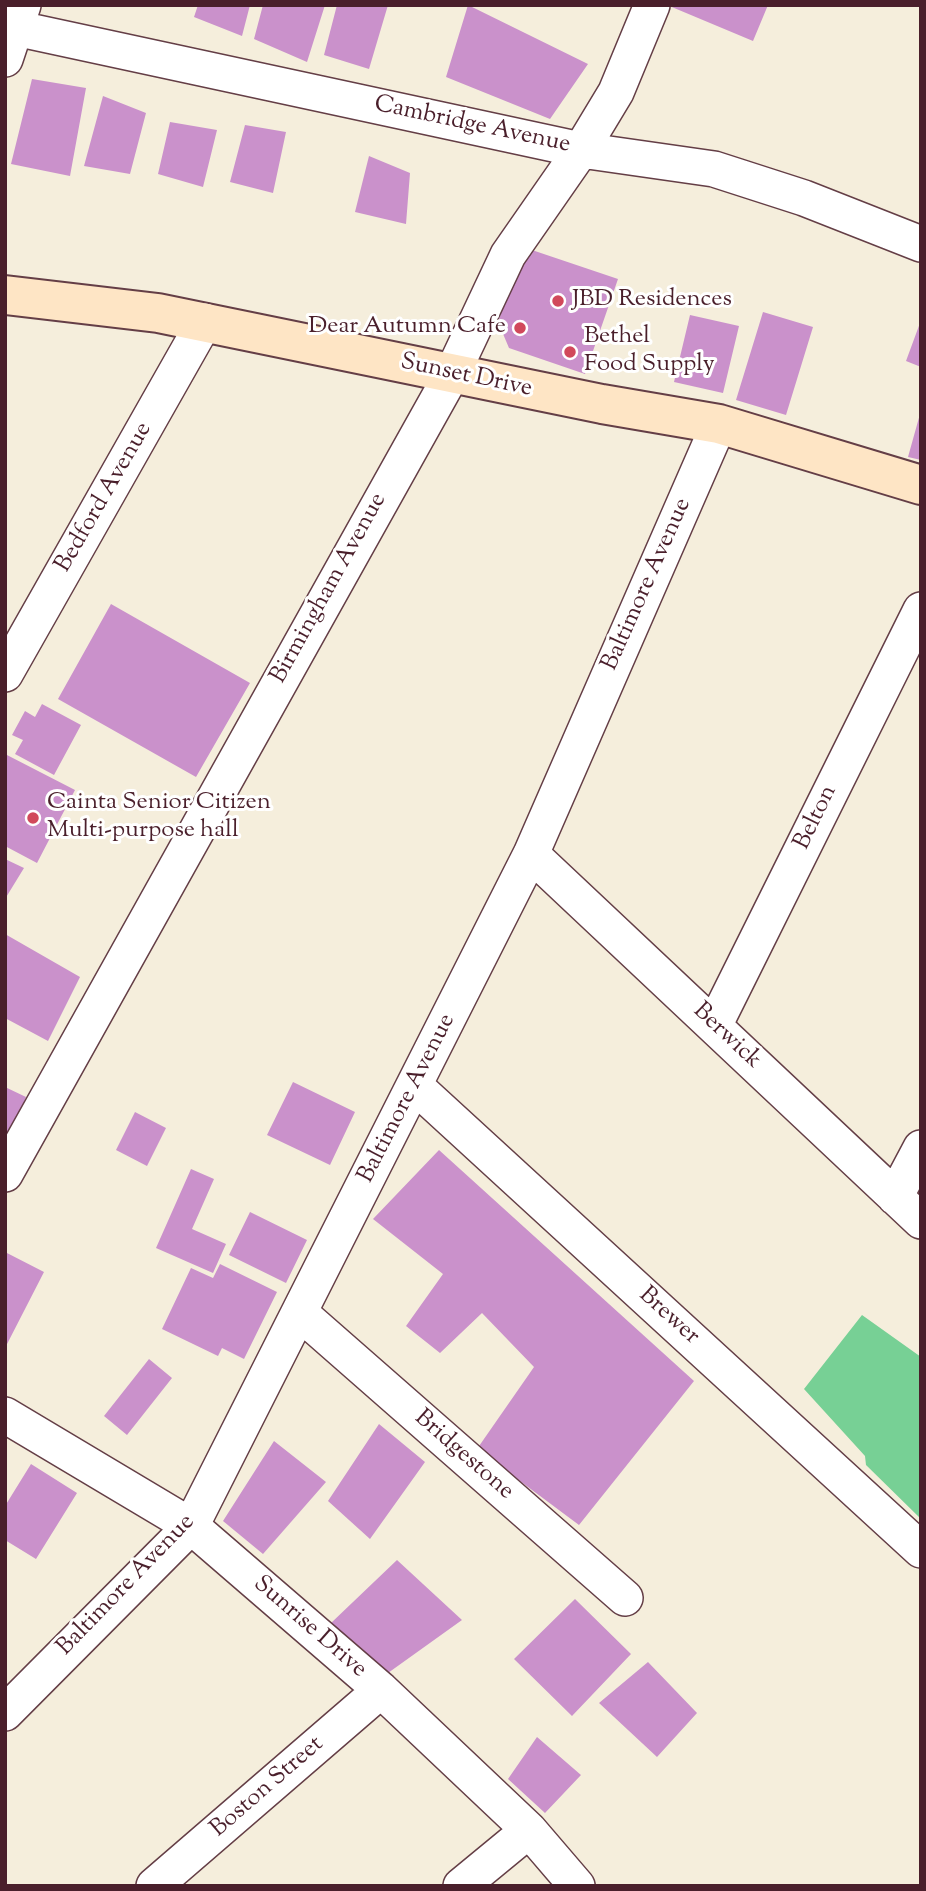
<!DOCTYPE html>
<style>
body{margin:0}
#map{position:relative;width:926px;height:1891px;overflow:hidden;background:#f5eedc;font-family:"Sorts Mill Goudy",serif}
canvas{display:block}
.frame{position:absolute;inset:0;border:7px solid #4a1f2b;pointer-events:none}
</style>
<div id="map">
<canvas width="926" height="1891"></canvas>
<div class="frame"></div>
</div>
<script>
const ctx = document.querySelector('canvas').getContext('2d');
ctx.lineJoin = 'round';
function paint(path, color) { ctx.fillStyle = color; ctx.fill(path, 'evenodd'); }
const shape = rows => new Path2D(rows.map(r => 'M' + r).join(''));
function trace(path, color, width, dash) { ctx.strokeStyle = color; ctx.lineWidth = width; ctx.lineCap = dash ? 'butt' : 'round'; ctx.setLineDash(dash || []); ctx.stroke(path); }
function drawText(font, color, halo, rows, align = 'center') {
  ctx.font = font + ' "Sorts Mill Goudy",serif'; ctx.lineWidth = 6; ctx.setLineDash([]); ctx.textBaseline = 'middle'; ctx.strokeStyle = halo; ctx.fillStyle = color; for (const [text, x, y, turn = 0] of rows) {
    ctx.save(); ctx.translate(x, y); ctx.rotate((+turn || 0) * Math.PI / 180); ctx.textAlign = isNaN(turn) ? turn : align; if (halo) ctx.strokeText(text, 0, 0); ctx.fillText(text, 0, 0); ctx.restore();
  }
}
const green = shape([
 [862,1315,921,1357,921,1519,866,1465,865,1456,804,1389]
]);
const building = shape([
 [198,5,250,5,242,36,194,17],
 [263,5,325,5,307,62,254,39],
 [337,5,388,5,369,69,324,55],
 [468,5,588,64,550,119,446,77],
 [667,5,768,5,753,41],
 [32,79,86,88,70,176,11,164],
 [103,96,146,113,130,174,84,166],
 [170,122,217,130,203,187,158,174],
 [245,125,286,132,273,193,230,182],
 [369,156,410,173,406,224,355,212],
 [523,247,618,279,585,374,509,348,498,322],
 [763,312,813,327,786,415,736,400],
 [690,315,739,326,723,393,674,382],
 [920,323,921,324,921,367,906,361],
 [920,414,921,414,921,460,908,457],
 [111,604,250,683,196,777,58,699],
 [42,704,81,725,54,775,15,754,23,740,12,735,25,711,35,717],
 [5,754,75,790,37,863,5,846],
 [5,859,24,868,5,899],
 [5,934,80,977,48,1041,5,1018],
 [293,1082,355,1112,330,1165,267,1135],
 [5,1087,26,1097,5,1148],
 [135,1112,166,1128,147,1166,116,1150],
 [439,1150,694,1381,579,1525,477,1449,534,1367,482,1313,440,1353,406,1326,443,1274,373,1219],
 [191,1169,214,1179,192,1229,226,1244,213,1273,156,1248],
 [250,1212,307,1240,286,1283,229,1255],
 [5,1252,44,1272,5,1348],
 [220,1264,277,1292,244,1359,222,1348,218,1356,162,1329,191,1268,213,1278],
 [149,1359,172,1378,127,1435,104,1416],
 [379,1424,425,1462,370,1539,328,1501],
 [274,1441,326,1482,263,1554,223,1521],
 [31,1464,77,1493,36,1559,5,1540,5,1506],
 [397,1560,462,1620,381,1678,331,1623],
 [575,1599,631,1654,572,1716,514,1659],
 [648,1662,697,1713,657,1757,599,1703],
 [537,1737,581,1775,545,1813,508,1779]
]);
const street = shape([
 [15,28,581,150,714,169,804,198,921,244],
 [5,59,23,5],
 [5,674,205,321],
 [531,854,921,1221],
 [714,1026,921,610],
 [415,1086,921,1550],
 [5,1174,452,374,508,255,581,150,616,92,652,5],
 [895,1197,921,1148],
 [300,1313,625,1598],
 [5,1415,191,1526,381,1690,529,1830,577,1886],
 [5,1713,191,1526,531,854,719,424],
 [154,1886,381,1690],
 [461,1886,529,1830]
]);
const secondary = shape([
 [5,295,158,313,602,404,719,424,921,485]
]);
const markers = [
 [558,301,7,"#d1495b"],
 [520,328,7,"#d1495b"],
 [570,352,7,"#d1495b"],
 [33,818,7,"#d1495b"]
];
const streetNames = [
 ["Cambridge Avenue",472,126,12],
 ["Sunset Drive",466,377,12],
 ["Bedford Avenue",105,498,-60],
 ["Baltimore Avenue",648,585,-66],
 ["Birmingham Avenue",330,589,-61],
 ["Belton",817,818,-64],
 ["Berwick",726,1037,43],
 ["Baltimore Avenue",408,1099,-63],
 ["Brewer",668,1317,42],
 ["Bridgestone",463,1456,41],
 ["Baltimore Avenue",127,1586,-46],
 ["Sunrise Drive",309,1628,41],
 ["Boston Street",268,1788,-41]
];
const poiNames = [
 ["JBD Residences",572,301],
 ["Dear Autumn Cafe",506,328,"right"],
 ["Bethel",584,338],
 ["Food Supply",584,366],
 ["Cainta Senior Citizen",47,804],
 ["Multi-purpose hall",47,832]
];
paint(green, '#77d095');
paint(building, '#ca91cb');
trace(street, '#643e46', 38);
trace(secondary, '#643e46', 42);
trace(street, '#fff', 35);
trace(secondary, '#fee5c5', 38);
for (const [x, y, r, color] of markers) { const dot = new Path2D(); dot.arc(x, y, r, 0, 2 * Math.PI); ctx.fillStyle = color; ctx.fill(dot); trace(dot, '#fff', 2.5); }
drawText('24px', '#4a1f2b', '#fff', streetNames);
drawText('24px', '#4a1f2b', '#fff', poiNames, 'left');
</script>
